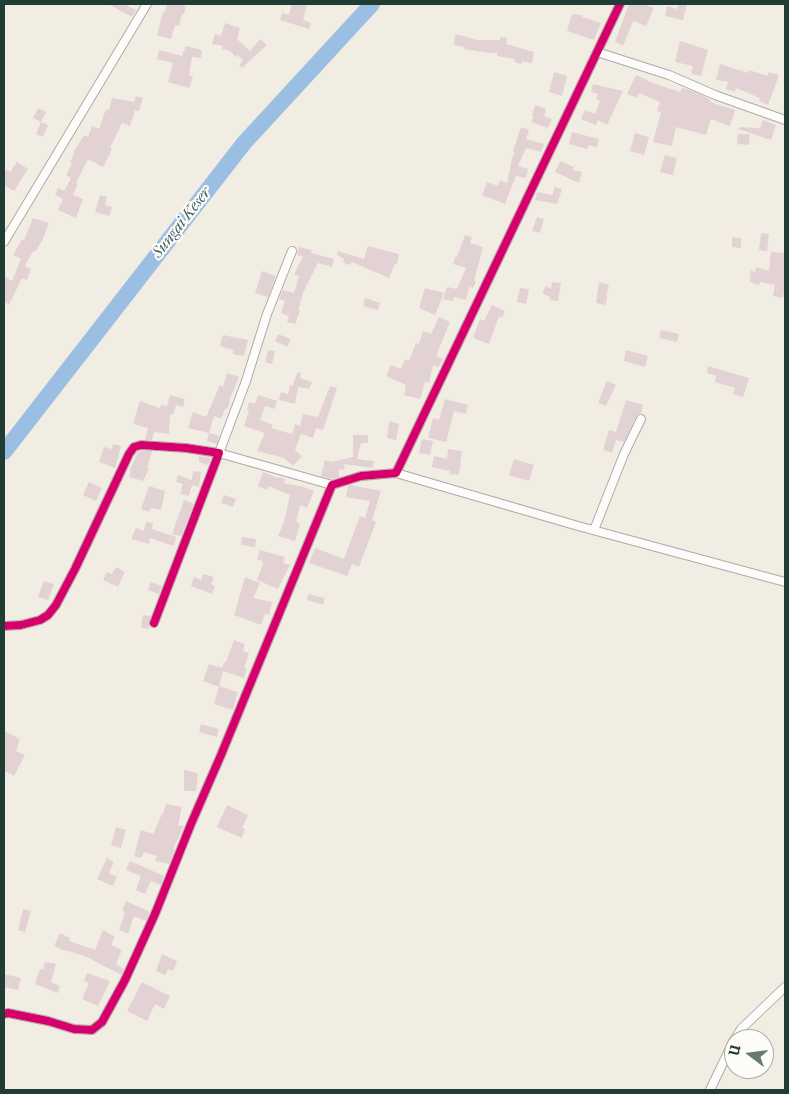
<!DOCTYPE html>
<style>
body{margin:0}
#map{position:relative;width:789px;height:1094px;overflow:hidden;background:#f2ede3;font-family:"IM FELL French Canon",serif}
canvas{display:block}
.frame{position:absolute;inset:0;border:5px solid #1f3d34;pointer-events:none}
.north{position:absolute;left:724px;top:1029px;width:50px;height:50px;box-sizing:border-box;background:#fdfcf7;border:1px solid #a4b0a9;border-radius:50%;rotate:285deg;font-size:14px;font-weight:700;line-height:20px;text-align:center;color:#1f3d34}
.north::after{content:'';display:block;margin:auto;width:18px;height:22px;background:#697b71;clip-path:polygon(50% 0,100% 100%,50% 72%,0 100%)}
</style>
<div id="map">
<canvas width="789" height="1094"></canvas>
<div class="frame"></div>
<div class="north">U</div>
</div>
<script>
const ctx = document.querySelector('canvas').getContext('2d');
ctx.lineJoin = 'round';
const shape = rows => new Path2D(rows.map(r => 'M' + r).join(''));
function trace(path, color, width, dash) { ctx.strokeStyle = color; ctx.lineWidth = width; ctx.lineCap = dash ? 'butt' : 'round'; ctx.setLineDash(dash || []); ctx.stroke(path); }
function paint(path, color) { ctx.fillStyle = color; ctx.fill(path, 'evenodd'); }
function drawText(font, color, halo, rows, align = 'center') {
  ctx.font = font + ' "IM FELL French Canon",serif'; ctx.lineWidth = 4.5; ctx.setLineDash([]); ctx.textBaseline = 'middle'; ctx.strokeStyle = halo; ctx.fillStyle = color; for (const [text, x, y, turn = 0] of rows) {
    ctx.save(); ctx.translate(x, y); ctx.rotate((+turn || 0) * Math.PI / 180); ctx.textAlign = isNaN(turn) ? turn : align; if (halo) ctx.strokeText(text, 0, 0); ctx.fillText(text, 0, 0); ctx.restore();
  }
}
const river = shape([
 [4,452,244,143,372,4]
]);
const building = shape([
 [108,4,124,4,136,10,132,17],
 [167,4,177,4,186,6,184,14,182,14,179,26,175,25,171,39,157,35,163,12,165,12],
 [292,4,307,4,303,20,311,23,309,29,280,20,282,13,289,15],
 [629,4,643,4,654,8,646,26,633,21,623,46,615,42],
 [679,4,687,4,683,20,665,16,667,6,677,9],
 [572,14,582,15,582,17,601,23,594,40,567,31],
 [225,23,240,28,237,39,250,51,260,39,267,45,242,68,239,65,243,60,237,55,236,57,230,51,222,49,223,46,212,44,215,34,221,36],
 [455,34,481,41,481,40,500,40,500,37,507,38,506,44,534,52,532,63,522,61,521,64,514,62,515,59,497,56,498,53,489,53,464,49,465,47,454,45],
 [680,41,708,50,701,76,691,74,693,66,675,62],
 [186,46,202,50,201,58,192,57,189,75,193,76,189,88,168,82,173,63,157,59,159,50,182,56],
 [720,64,748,73,749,70,767,76,769,72,779,75,768,105,759,101,760,98,736,88,735,92,726,89,728,82,716,80],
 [554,72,567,76,562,96,549,92],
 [636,75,653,83,680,92,682,88,695,92,711,100,710,102,735,110,730,126,711,119,706,135,676,127,672,146,653,142,661,112,657,111,660,102,639,93,637,98,627,94],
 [593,84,623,91,607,125,598,120,596,125,581,119,585,110,595,114,600,101,596,99,598,94,591,92],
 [136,96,143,98,139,111,135,110,130,126,122,123,110,148,112,149,103,167,88,159,76,183,78,184,73,195,83,199,76,218,58,210,63,199,55,195,58,188,64,191,71,178,66,175,72,163,70,163,76,147,77,147,84,135,88,137,92,126,99,129,106,109,109,110,112,98,134,102],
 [535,105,546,109,544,116,552,119,548,128,531,122,534,116,532,115],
 [38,108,46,112,41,122,33,118],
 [763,120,776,125,771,140,738,129,739,127,760,128],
 [41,122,48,125,43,137,36,134],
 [521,127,529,130,526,139,544,144,541,152,526,148,518,166,528,169,526,178,516,176,505,204,482,195,487,182,498,186,500,180,507,183,512,159,515,152,513,151],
 [572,132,599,139,597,147,589,145,587,149,569,144],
 [635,133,649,137,644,155,630,151],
 [738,134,750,134,749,145,737,144],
 [665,155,677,158,673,175,660,172],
 [560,161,574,167,573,170,582,172,579,183,555,172],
 [17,162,28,169,14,191,4,185,4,174,7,169,10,172],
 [555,187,562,189,557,204,535,200,537,192,552,195],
 [100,195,107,197,105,205,112,207,109,216,95,212],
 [537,217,544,219,540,233,532,231],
 [33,218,49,223,42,241,35,252,33,251,25,266,31,269,27,280,22,278,9,305,4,301,4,276,12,281,21,259,13,255,22,239,24,240],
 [761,233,769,234,767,251,759,250],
 [465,235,472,237,470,243,483,247,474,281,476,281,473,288,469,287,466,300,454,297,453,301,443,299,447,287,457,289,466,268,453,264,455,257,457,257],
 [732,237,741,238,741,248,732,247],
 [368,246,399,254,397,264,395,264,389,278,352,262,350,265,343,263,344,259,337,255,338,251,364,259],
 [299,247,312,250,311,253,334,259,332,267,318,263,303,293,298,311,300,311,295,324,287,322,289,316,281,313,285,301,279,299,283,290,294,293,299,276,294,274,303,257,297,255],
 [771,252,785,253,785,286,783,298,773,296,775,285,760,282,759,285,750,282,751,270,755,273,756,267,769,271],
 [262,271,276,276,268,297,255,293],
 [552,282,561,283,558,301,550,300,550,297,542,293,546,286,551,289],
 [599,282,609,285,606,296,607,296,606,305,596,303],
 [425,288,444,293,435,315,419,308],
 [520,288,529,289,526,304,517,302],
 [365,298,380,303,378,310,363,306],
 [492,305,505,311,502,318,499,316,489,344,473,338,480,319,484,321],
 [439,317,450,322,436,356,443,359,439,367,433,365,429,383,425,382,420,399,404,395,406,385,386,376,391,365,401,369,405,359,409,361,416,343,419,344,423,331,431,334],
 [661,330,679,334,677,342,659,338],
 [278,334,291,339,287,347,275,341],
 [223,335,248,340,244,356,233,354,233,350,220,346],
 [268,350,275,351,272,364,265,362],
 [626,350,648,356,645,367,624,361],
 [708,366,749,378,743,397,733,394,735,388,715,382,716,376,707,373],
 [298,372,301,373,300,378,312,382,309,389,298,387,295,404,279,400,281,392,288,394,290,385,292,386],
 [227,373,239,377,229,401,230,402,227,409,225,409,221,419,214,416,209,433,188,428,193,412,206,417,220,385,223,387],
 [607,381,616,385,606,406,598,403],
 [330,386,337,388,323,430,316,428,313,438,301,434,295,450,302,456,293,466,284,458,257,451,265,433,244,426,249,410,247,409,249,402,255,404,258,395,277,401,275,409,265,406,260,420,273,425,271,428,292,434,295,424,300,426,303,414,318,417],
 [170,395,185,399,183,407,176,405,173,415,170,414,169,434,154,432,152,440,145,440,148,428,133,424,140,401,160,408,161,405,167,406],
 [445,399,468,405,466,414,454,411,446,442,428,438,433,418,439,420],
 [626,400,643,405,641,413,636,417,624,442,616,440,612,453,603,450,609,430,616,432],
 [389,421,399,424,396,440,387,438],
 [209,433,219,436,217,444,207,441],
 [353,435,368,435,368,443,361,443,357,459,374,461,373,468,344,464,345,469,339,470,339,477,330,479,321,476,325,460,332,462,353,457],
 [422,439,433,441,430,455,419,453],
 [113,444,121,446,115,468,99,462,104,447,112,449],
 [448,449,462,451,459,475,449,474,450,471,432,467,434,456,447,459],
 [142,451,152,451,147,468,149,469,143,481,129,477,131,467,138,452],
 [199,456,211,458,208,465,199,462],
 [514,459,534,465,529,481,509,475],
 [193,471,201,472,199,487,192,485,189,496,180,494,183,484,176,482,178,475,192,480],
 [263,472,278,478,279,477,285,479,284,483,304,487,314,491,307,508,300,505,296,522,300,524,295,541,278,536,284,522,290,495,269,486,267,490,258,486],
 [89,482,102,488,96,501,83,495],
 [350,485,381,491,372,520,376,522,359,567,352,564,347,576,309,563,315,548,344,559,360,516,365,518,370,501,346,497,348,486],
 [149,486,165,491,161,510,151,508,149,512,141,509],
 [224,495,236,499,233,507,221,503],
 [184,500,194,504,181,536,172,534],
 [146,522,153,523,152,529,176,537,174,546,150,538,149,544,131,539,136,528,144,531],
 [242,537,256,539,255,547,241,545],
 [260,550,285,557,283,563,290,565,278,589,257,580,263,564,263,561,257,559],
 [116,567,125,572,118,587,103,580,107,572,112,574],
 [203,574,214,577,211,584,215,586,212,594,191,586,194,577,201,580],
 [245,577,260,583,253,598,272,602,269,615,265,614,261,625,234,615],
 [44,581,54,584,48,600,38,597],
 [151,582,162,586,159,594,148,590],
 [308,594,325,598,323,605,307,600],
 [143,615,151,616,149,629,141,628],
 [234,640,245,644,243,651,249,653,244,668,247,669,244,678,223,671,219,687,203,681,209,664,222,668,224,662,226,662],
 [219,686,238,692,233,710,214,704],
 [201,724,219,729,217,737,199,732],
 [4,731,20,739,16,751,25,755,14,776,4,771],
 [184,770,198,773,196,791,184,791],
 [166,804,182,807,178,825,184,826,173,849,175,850,169,864,155,861,157,856,144,852,141,858,134,856,141,830,153,834,162,814,163,814],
 [227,805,248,815,242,828,245,829,242,838,217,827],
 [116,827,126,830,121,848,111,845],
 [107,858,114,862,109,873,117,877,113,886,97,879],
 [130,861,164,876,161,885,151,881,145,894,136,890,141,876,126,870],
 [126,901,150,912,146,921,134,916,128,934,119,930,125,912,122,910],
 [23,909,31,911,25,932,18,930],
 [103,930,115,937,111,945,122,950,116,964,124,969,121,975,87,957,65,950,65,951,54,946,60,933,70,938,69,941,95,950],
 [162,954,177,961,173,971,168,969,165,975,156,971],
 [45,962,56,964,51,982,60,986,58,993,35,984,40,969,43,970],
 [87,973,110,981,98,1006,82,999,89,983,84,981],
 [4,974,21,978,18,990,4,987],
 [142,982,170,996,164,1009,155,1004,147,1021,127,1011]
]);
const minor = shape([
 [597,52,669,75,715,95,785,120],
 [4,242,147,4],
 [292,251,267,314,246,381,219,453,332,485],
 [396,473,578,526,785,582],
 [594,530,624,454,641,419],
 [4,626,21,625,40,620,48,615,56,605,75,569,129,454,134,447,141,445,186,448,219,453,154,623],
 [4,1014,8,1013,48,1021,74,1029,92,1030,102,1022,125,980,155,914,191,824,221,755,332,485,361,476,396,473,620,4],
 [735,1039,741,1029,785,987],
 [710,1090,734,1040]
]);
const cycleway = shape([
 [4,626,21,625,40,620,48,615,56,605,75,569,129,454,134,447,141,445,186,448,219,453,154,623],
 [4,1014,8,1013,48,1021,74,1029,92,1030,102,1022,125,980,155,914,191,824,221,755,332,485,361,476,396,473,620,4]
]);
const waterNames = [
 ["Sungai Keser",182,223,-52]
];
trace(river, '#9bbee3', 16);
paint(building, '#e2d2d4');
trace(minor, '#aaaca5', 10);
trace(minor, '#fdfcfb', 8);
trace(cycleway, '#d6006c', 8);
drawText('italic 16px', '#395e69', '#fdfcf7', waterNames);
</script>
